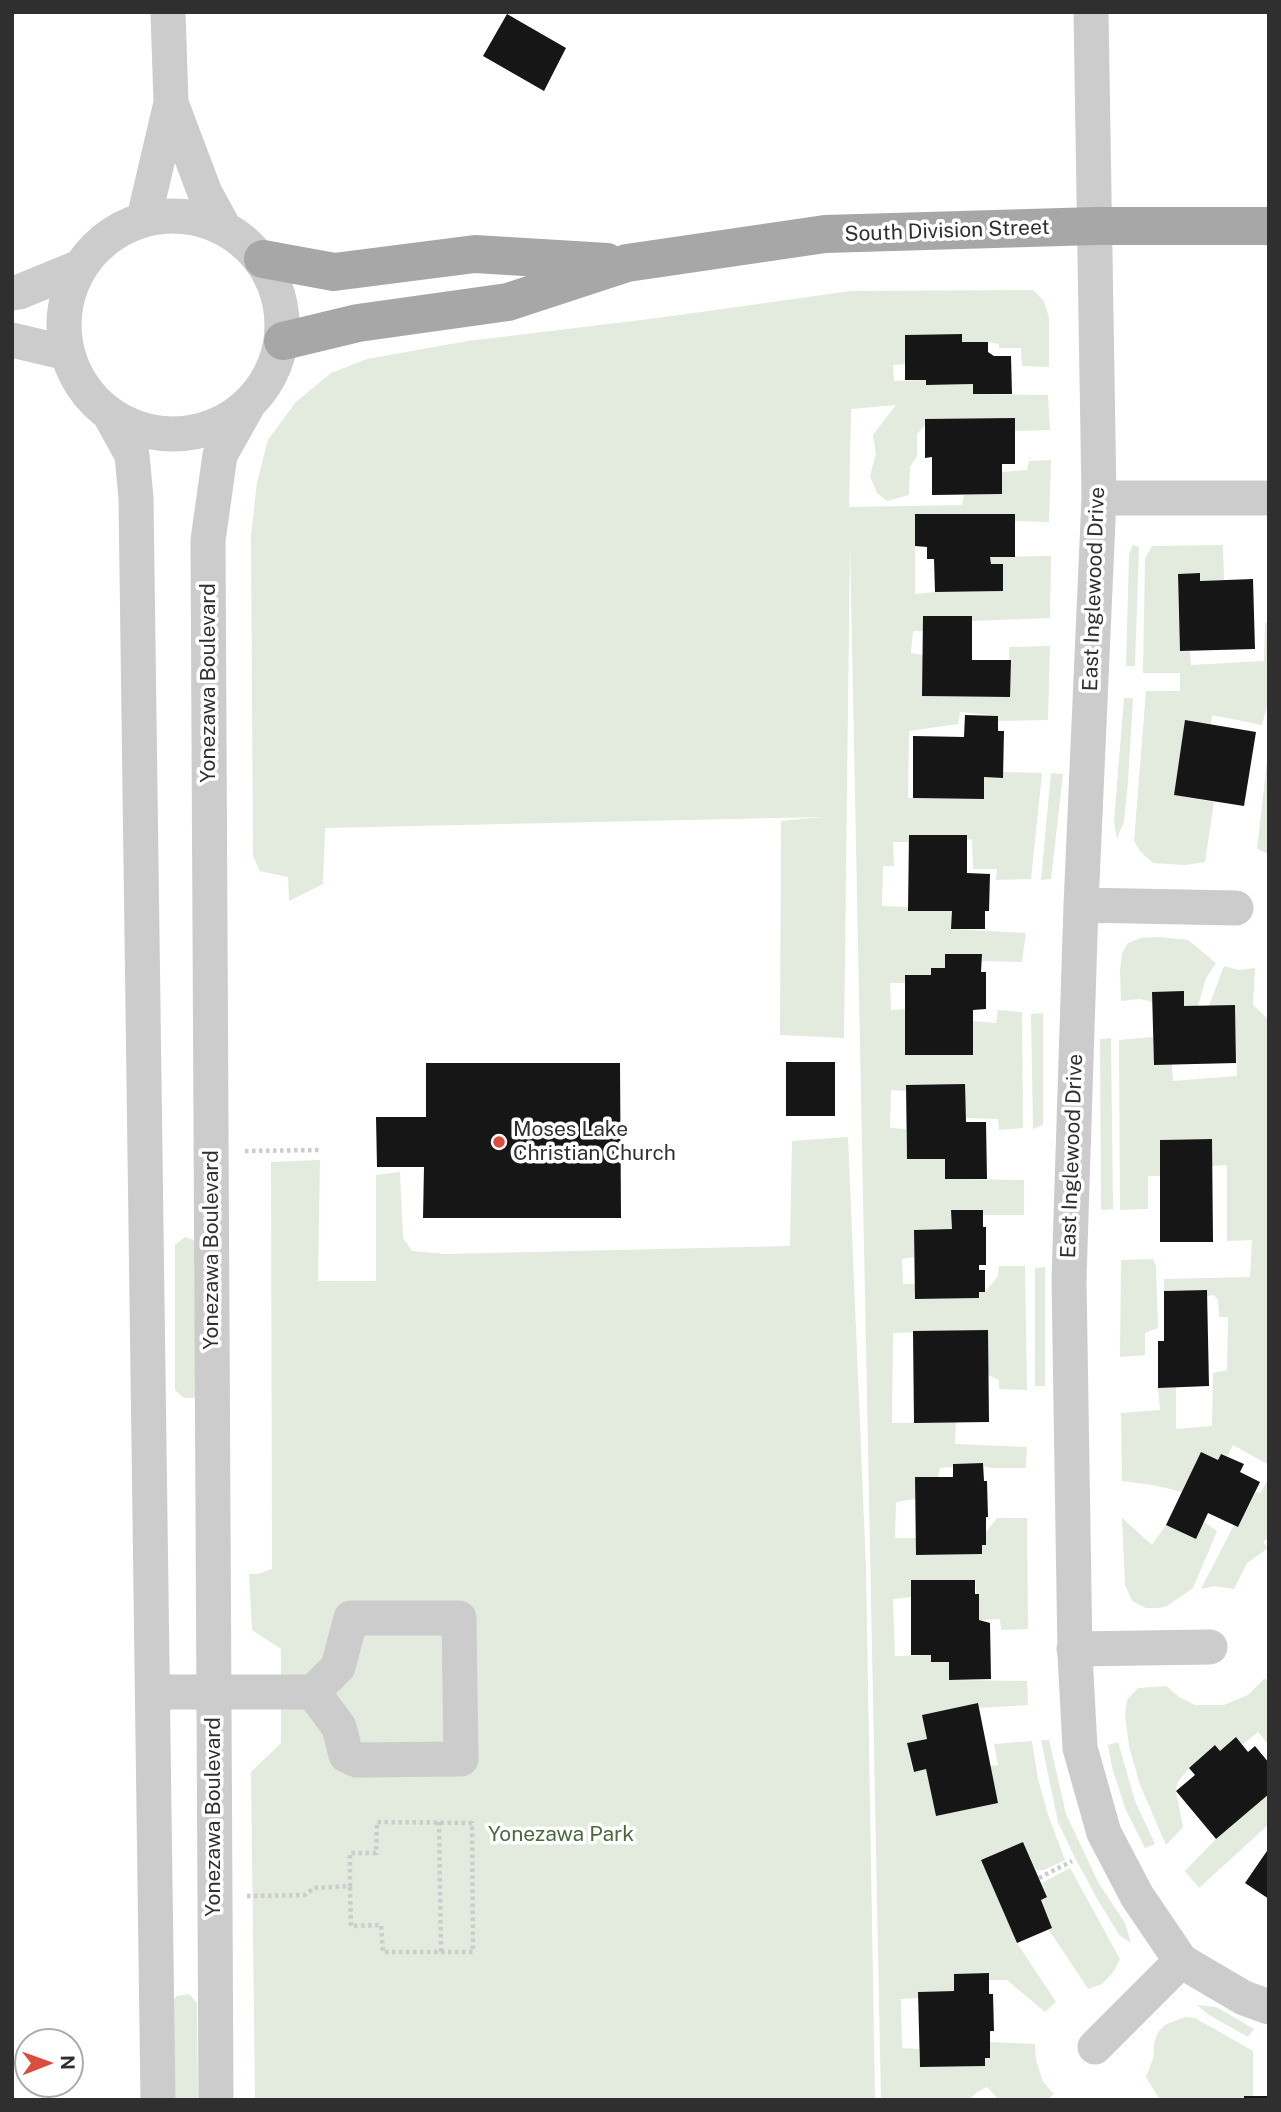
<!DOCTYPE html>
<style>
body{margin:0}
#map{position:relative;width:1281px;height:2112px;overflow:hidden;background:#fff;font-family:"Public Sans",sans-serif}
canvas{display:block}
.frame{position:absolute;inset:0;border:14px solid #2f2f2f;pointer-events:none}
.north{position:absolute;left:14px;top:2028px;width:70px;height:70px;box-sizing:border-box;background:#fff;border:2px solid #acacac;border-radius:50%;rotate:89deg;font-size:19px;font-weight:700;line-height:28px;text-align:center;color:#2f2f2f}
.north::after{content:'';display:block;margin:auto;width:24px;height:32px;background:#db4d3c;clip-path:polygon(50% 0,100% 100%,50% 72%,0 100%)}
</style>
<div id="map">
<canvas width="1281" height="2112"></canvas>
<div class="frame"></div>
<div class="north">N</div>
</div>
<script>
const ctx = document.querySelector('canvas').getContext('2d');
ctx.lineJoin = 'round';
function paint(path, color) { ctx.fillStyle = color; ctx.fill(path, 'evenodd'); }
const shape = rows => new Path2D(rows.map(r => 'M' + r).join(''));
function trace(path, color, width, dash) { ctx.strokeStyle = color; ctx.lineWidth = width; ctx.lineCap = dash ? 'butt' : 'round'; ctx.setLineDash(dash || []); ctx.stroke(path); }
function drawText(font, color, halo, rows, align = 'center') {
  ctx.font = font + ' "Public Sans",sans-serif'; ctx.lineWidth = 7; ctx.setLineDash([]); ctx.textBaseline = 'middle'; ctx.strokeStyle = halo; ctx.fillStyle = color; for (const [text, x, y, turn = 0] of rows) {
    ctx.save(); ctx.translate(x, y); ctx.rotate((+turn || 0) * Math.PI / 180); ctx.textAlign = isNaN(turn) ? turn : align; if (halo) ctx.strokeText(text, 0, 0); ctx.fillText(text, 0, 0); ctx.restore();
  }
}
const green = shape([
 [1033,290,1044,301,1049,318,1049,367,1022,366,1021,348,999,348,999,344,988,342,962,342,961,334,905,335,905,364,893,365,894,381,926,380,927,385,973,384,973,394,1048,395,1050,430,1015,431,1015,419,925,425,917,434,917,456,910,467,909,495,887,501,877,493,870,476,876,454,873,435,896,405,851,409,849,507,962,505,964,495,1001,494,1002,472,1027,470,1029,461,1051,460,1049,522,1014,521,1014,514,915,514,915,594,935,592,1003,591,1003,564,991,564,990,557,1051,556,1050,618,972,621,972,616,923,617,923,631,913,631,911,653,923,655,923,696,1010,697,1009,647,1050,646,1048,720,998,721,998,716,960,712,958,724,909,731,908,798,984,799,984,777,1002,778,1003,772,1042,773,1031,879,996,880,997,869,973,869,972,840,967,839,967,835,909,835,909,842,893,842,894,866,883,866,882,906,908,907,909,911,952,911,952,929,1026,933,1022,962,982,961,982,955,945,955,945,968,932,968,931,975,905,983,890,983,891,1010,905,1009,905,1055,972,1055,973,1021,996,1023,998,1010,1022,1012,1023,1128,999,1130,998,1119,965,1118,965,1084,906,1091,891,1090,890,1128,906,1129,907,1159,945,1159,946,1179,1024,1180,1024,1215,983,1215,982,1210,952,1210,952,1229,914,1230,914,1257,902,1259,903,1284,915,1284,915,1299,979,1298,979,1292,985,1292,998,1276,999,1266,1025,1266,1027,1390,999,1389,999,1380,988,1375,987,1330,893,1333,892,1423,956,1422,955,1444,1027,1447,1026,1468,991,1468,983,1466,983,1463,953,1464,953,1467,940,1468,938,1477,915,1477,915,1499,896,1502,895,1538,916,1538,917,1555,982,1554,982,1545,986,1544,986,1532,997,1518,1027,1518,1028,1629,1001,1630,1000,1619,979,1620,975,1580,911,1580,911,1597,893,1599,895,1656,931,1655,931,1662,949,1662,949,1680,1027,1681,1028,1705,979,1708,977,1704,922,1715,927,1739,907,1743,913,1772,926,1769,936,1816,997,1803,990,1766,998,1765,994,1744,1032,1741,1038,1779,1048,1815,1065,1860,1044,1870,1036,1870,1023,1842,981,1860,1017,1943,1056,2002,1045,2012,1007,1980,989,1980,954,1991,919,1992,919,1998,901,1999,902,2048,919,2049,920,2067,985,2066,985,2058,990,2058,990,2042,1035,2044,1036,2060,1043,2082,1054,2094,1047,2100,999,2100,987,2087,977,2092,969,2100,881,2100,850,543,844,1038,780,1035,781,821,822,817,325,828,323,884,289,901,288,877,260,871,253,856,251,535,257,482,268,440,296,402,331,373,367,359,468,341,658,318,851,291],
 [1133,545,1139,547,1135,666,1126,666,1129,554],
 [1223,545,1224,580,1200,581,1200,573,1178,574,1180,651,1190,651,1191,665,1264,661,1265,623,1269,623,1269,699,1262,725,1212,715,1211,724,1185,721,1174,795,1214,802,1205,862,1185,865,1153,863,1140,851,1134,841,1146,691,1180,691,1180,673,1143,673,1145,558,1152,546],
 [1124,698,1133,698,1128,782,1124,821,1117,839,1114,822],
 [1269,744,1269,854,1257,849],
 [1051,773,1063,774,1051,879,1041,880],
 [1159,937,1188,940,1216,963,1206,978,1198,1006,1184,1006,1184,992,1152,992,1152,1002,1140,999,1121,1001,1120,970,1122,953,1128,943,1141,938],
 [1224,966,1238,970,1255,968,1253,1005,1269,1020,1269,1465,1233,1445,1227,1456,1221,1454,1218,1460,1201,1453,1182,1492,1153,1485,1122,1481,1121,1413,1160,1410,1158,1388,1176,1387,1176,1429,1212,1426,1213,1373,1227,1370,1228,1317,1219,1317,1218,1300,1214,1295,1207,1296,1207,1290,1164,1291,1164,1279,1250,1277,1252,1240,1227,1241,1227,1165,1212,1166,1212,1139,1160,1140,1160,1176,1148,1176,1148,1209,1120,1210,1119,1040,1153,1037,1154,1065,1172,1064,1173,1081,1237,1076,1235,1005,1209,1006],
 [1043,1013,1043,1125,1033,1129,1031,1014],
 [1111,1038,1113,1209,1101,1210,1100,1039],
 [848,1137,866,1569,875,2100,255,2100,251,1772,281,1743,281,1649,252,1630,249,1574,258,1574,272,1569,271,1162,320,1160,318,1281,376,1281,376,1175,400,1172,403,1238,412,1251,445,1254,790,1246,792,1141],
 [185,1237,193,1240,199,1247,202,1391,194,1398,184,1398,175,1390,175,1245],
 [1153,1259,1156,1266,1158,1328,1145,1333,1145,1355,1120,1357,1121,1260],
 [1045,1267,1045,1386,1035,1386,1035,1268],
 [1269,1478,1269,1537,1263,1542,1268,1548,1247,1563,1234,1589,1214,1586,1201,1589,1234,1525,1238,1527,1256,1492,1260,1493],
 [1122,1518,1152,1545,1166,1525,1196,1539,1204,1522,1217,1531,1193,1588,1167,1606,1159,1608,1146,1608,1132,1601,1125,1585],
 [1264,1679,1269,1680,1269,1745,1258,1732,1242,1745,1236,1737,1220,1751,1215,1745,1189,1768,1177,1783,1176,1791,1183,1827,1166,1845,1140,1785,1129,1746,1125,1715,1127,1700,1138,1688,1166,1686,1179,1697,1195,1705,1224,1705,1248,1695],
 [1041,1740,1049,1740,1066,1814,1098,1882,1125,1923,1131,1943,1120,1936,1099,1902,1074,1856,1058,1822],
 [1118,1742,1135,1801,1155,1844,1145,1848,1125,1808,1112,1767,1108,1745],
 [1269,1794,1269,1824,1199,1888,1185,1871,1216,1839],
 [1070,1868,1120,1959,1114,1971,1102,1984,1088,1989,1049,1930,1052,1928,1041,1900,1047,1896,1042,1883],
 [189,1994,197,2003,198,2100,172,2100,171,2002,177,1996],
 [1197,2005,1216,2007,1254,2029,1248,2037,1209,2015],
 [1185,2017,1195,2018,1253,2051,1253,2096,1245,2096,1244,2100,1160,2100,1146,2077,1154,2056,1154,2043,1158,2032,1165,2025]
]);
const building = shape([
 [507,14,566,48,544,91,483,56],
 [962,334,962,342,988,342,988,352,994,356,1011,356,1012,394,973,394,973,384,926,385,926,380,905,380,905,335],
 [1015,418,1015,464,1002,464,1002,494,932,495,932,457,925,458,925,419],
 [915,514,1015,514,1015,557,990,557,991,564,1003,564,1003,591,935,592,934,559,927,559,927,547,915,546],
 [1200,573,1200,581,1253,579,1255,649,1180,651,1178,574],
 [923,616,972,616,972,660,1011,660,1010,697,922,696],
 [965,715,998,716,998,731,1004,731,1003,778,984,777,984,799,913,798,913,736,964,737],
 [1185,720,1256,732,1244,806,1174,795],
 [909,835,967,835,967,873,990,874,989,911,985,911,985,929,951,929,952,911,908,911],
 [945,954,982,954,981,972,986,972,986,1009,973,1010,973,1055,905,1055,905,975,931,975,931,968,945,968],
 [1184,991,1184,1006,1235,1005,1236,1063,1154,1065,1152,992],
 [786,1062,835,1062,835,1116,786,1116],
 [426,1063,620,1063,621,1218,423,1218,424,1167,377,1167,376,1117,426,1117],
 [965,1084,966,1122,986,1122,987,1179,945,1179,945,1159,907,1159,906,1085],
 [1212,1139,1213,1242,1160,1242,1160,1140],
 [951,1210,983,1210,983,1227,986,1227,986,1265,979,1265,979,1270,985,1270,985,1292,979,1292,979,1298,915,1299,914,1230,952,1229],
 [1207,1290,1209,1386,1158,1388,1158,1341,1164,1341,1164,1291],
 [988,1330,989,1422,914,1423,913,1331],
 [1201,1452,1218,1460,1221,1454,1244,1464,1240,1472,1260,1482,1238,1527,1208,1513,1196,1539,1166,1525],
 [983,1463,984,1481,987,1481,988,1517,986,1517,986,1545,982,1545,982,1554,916,1555,915,1477,953,1477,953,1464],
 [911,1580,975,1580,975,1594,979,1594,979,1620,990,1623,991,1679,949,1680,949,1662,931,1662,931,1655,911,1655],
 [978,1703,998,1803,936,1816,926,1769,914,1772,907,1743,927,1739,922,1715],
 [1236,1737,1248,1752,1255,1746,1269,1763,1269,1794,1216,1839,1176,1791,1195,1775,1189,1768,1215,1745,1220,1751],
 [1023,1842,1047,1897,1041,1900,1052,1928,1017,1943,981,1860],
 [1269,1848,1269,1899,1245,1883],
 [989,1973,989,1994,993,1994,994,2031,990,2031,990,2058,985,2058,985,2066,920,2067,918,1992,954,1991,954,1974],
 [1244,2096,1269,2096,1269,2100,1244,2100]
]);
const path = shape([
 [245,1151,320,1150],
 [439,1822,441,1952],
 [1039,1878,1072,1861],
 [247,1896,305,1895,314,1888,350,1886,350,1853,376,1853,377,1822,472,1823,473,1952,383,1952,381,1925,351,1926,350,1886]
]);
const minor = shape([
 [1091,12,1099,498,1081,905,1069,1279,1075,1655,1080,1748,1104,1833,1137,1896,1181,1961,1244,1998,1269,2007],
 [171,103,205,193,223,226],
 '64 325a109 109 0 1 1 218 0a109 109 0 1 1-218 0Z',
 [144,218,171,103,168,12],
 [12,293,19,292,75,269],
 [12,340,67,353],
 [110,415,132,455,136,498,158,2100],
 [1099,498,1269,498],
 [1081,905,1236,908],
 [1074,1649,1210,1647],
 [153,1692,313,1692,338,1667,351,1618,459,1618,461,1759,357,1760,346,1755,339,1727,313,1692],
 [1095,2047,1181,1961],
 [216,2100,208,540,220,455,247,407]
]);
const major = shape([
 [263,259,334,272,475,254,607,262],
 [283,341,358,323,508,302,627,263,825,234,1096,226,1269,226]
]);
const markers = [
 [499,1142,7,"#db4d3c"]
];
const streetNames = [
 ["South Division Street",947,231,-2],
 ["East Inglewood Drive",1094,589,-88],
 ["Yonezawa Boulevard",209,683,-90],
 ["East Inglewood Drive",1072,1156,-88],
 ["Yonezawa Boulevard",212,1250,-90],
 ["Yonezawa Boulevard",214,1817,-90]
];
const poiNames = [
 ["Moses Lake",513,1130],
 ["Christian Church",513,1154]
];
const parkNames = [
 ["Yonezawa Park",561,1835]
];
paint(green, '#e2ebde');
paint(building, '#161616');
trace(path, '#ccc', 4.5, [3.5, 3.5]);
trace(minor, '#ccc', 35);
trace(major, '#a7a7a7', 38);
for (const [x, y, r, color] of markers) { const dot = new Path2D(); dot.arc(x, y, r, 0, 2 * Math.PI); ctx.fillStyle = color; ctx.fill(dot); trace(dot, '#fff', 2.5); }
drawText('21px', '#2f2f2f', '#fff', streetNames);
drawText('21px', '#2f2f2f', '#fff', poiNames, 'left');
drawText('21px', '#4b683f', '#fff', parkNames);
</script>
